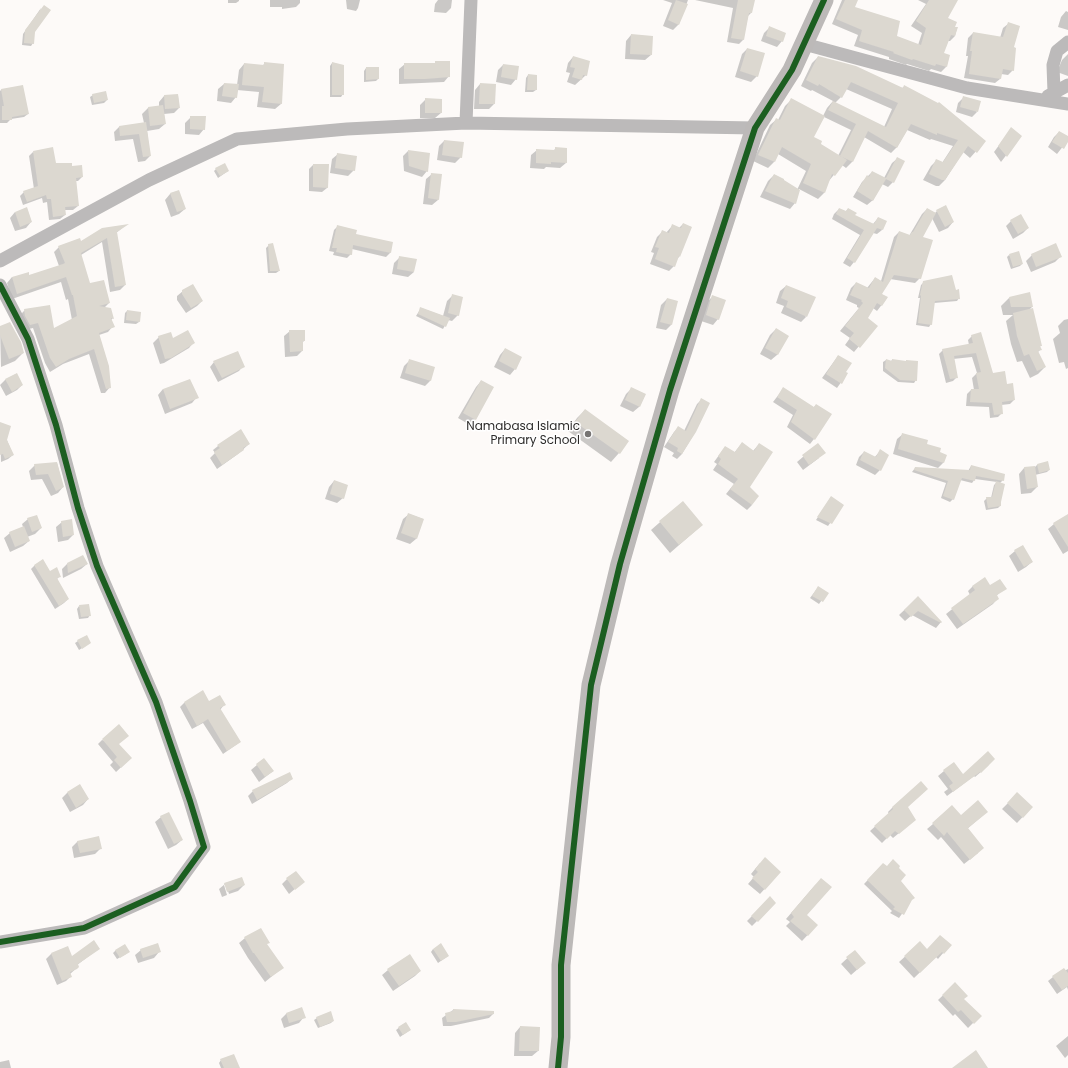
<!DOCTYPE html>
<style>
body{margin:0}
canvas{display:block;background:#fdfaf8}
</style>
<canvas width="1068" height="1068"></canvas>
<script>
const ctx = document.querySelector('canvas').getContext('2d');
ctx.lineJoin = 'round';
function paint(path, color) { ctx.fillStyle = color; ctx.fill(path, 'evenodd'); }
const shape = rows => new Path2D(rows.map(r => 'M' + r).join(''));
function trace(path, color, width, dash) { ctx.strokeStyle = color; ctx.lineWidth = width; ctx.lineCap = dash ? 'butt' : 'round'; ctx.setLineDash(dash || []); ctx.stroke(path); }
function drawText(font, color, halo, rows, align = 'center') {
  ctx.font = font + ' Poppins,sans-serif'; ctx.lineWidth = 3; ctx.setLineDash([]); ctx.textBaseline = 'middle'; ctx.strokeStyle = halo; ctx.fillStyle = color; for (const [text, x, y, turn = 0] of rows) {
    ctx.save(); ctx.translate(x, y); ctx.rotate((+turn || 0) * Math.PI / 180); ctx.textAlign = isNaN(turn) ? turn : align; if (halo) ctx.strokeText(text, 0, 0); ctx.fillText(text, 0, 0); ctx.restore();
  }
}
const shadow = shape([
 [228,0,239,0,239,1,236,3,228,3],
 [270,0,300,0,300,3,296,7,282,9,282,7,270,7],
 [346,0,360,0,358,8,356,11,347,9],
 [438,0,452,0,451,8,446,13,434,12,435,4],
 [663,0,688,0,679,24,673,30,663,26,672,3],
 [695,0,754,0,751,13,748,16,743,40,739,44,727,42,733,8],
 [842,0,857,0,853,8,895,37,918,45,922,33,911,26,926,4,918,0,954,0,947,18,954,27,957,28,955,36,950,41,948,41,942,54,949,56,946,67,941,72,931,69,929,71,907,64,906,65,889,59,889,57,854,46,858,35,832,24],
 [41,8,34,32,33,43,31,46,22,45,23,34],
 [1066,11,1068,12,1068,30,1058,27,1061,17],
 [1008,24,1012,48,1013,70,1008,75,1001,74,1000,79,995,83,964,78,968,56,966,56,968,38,973,33,1000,38,1003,28],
 [769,28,782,41,777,47,761,41,764,33],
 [631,35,651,55,645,60,625,59,626,41],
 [747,49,757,76,751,82,735,77,742,54],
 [1068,54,1068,76,1057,72,1062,60],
 [573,57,586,75,575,85,567,82,570,73,566,72,568,63],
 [818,57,902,88,905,86,985,141,970,158,963,152,945,180,939,186,936,186,923,180,931,166,937,160,942,163,953,146,931,139,930,140,907,130,897,147,891,153,864,137,852,162,846,168,842,165,828,182,824,193,818,199,799,189,795,203,790,209,760,197,768,181,774,175,797,190,806,171,778,154,774,162,768,168,753,161,770,125,777,119,778,120,785,106,791,100,823,116,827,108,833,101,812,90,811,91,801,86,812,63],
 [846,89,892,109,884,127,835,103,841,97],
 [824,117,851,130,838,156,819,144,813,137],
 [265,63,281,104,275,109,257,107,259,92,237,90,236,97,231,103,217,101,218,89,224,84,237,85,239,70,244,64,262,66],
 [332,63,343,94,341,97,330,97,330,66],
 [405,64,434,64,449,76,444,82,399,84,399,69],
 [503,65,516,79,511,85,496,82,498,70],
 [366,68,378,79,376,81,364,82,364,71],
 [528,75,536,90,533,92,525,92,526,78],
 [480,84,494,104,489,109,474,109,475,90],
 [2,89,28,114,24,117,11,119,7,123,0,123,0,91],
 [93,95,107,100,104,103,92,105,90,97],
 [178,95,179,108,174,113,164,114,165,124,159,129,147,131,150,156,145,161,138,162,133,139,115,141,114,132,119,127,144,123,142,114,148,108,159,107,159,102,164,96],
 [964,97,977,112,972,117,956,112,958,103],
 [425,100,441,113,435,118,420,118,420,105],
 [191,117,204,129,199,135,185,134,185,123],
 [1011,129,1021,136,1001,162,994,152],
 [1059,132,1068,137,1068,140,1057,154,1048,147,1054,137],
 [444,141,461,157,455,163,437,160,439,146],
 [556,148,566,163,560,168,546,167,544,169,530,168,531,155,537,150,553,151],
 [408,151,427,171,422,177,404,171,403,156],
 [33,152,55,164,71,167,82,177,78,181,75,181,78,206,73,210,64,210,65,215,60,219,49,220,47,202,43,203,42,198,23,205,20,196,24,192,34,189,29,156],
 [338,154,354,170,348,176,330,173,332,159],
 [898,158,893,182,888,187,882,184,873,200,867,205,853,197,862,182,872,172,884,178,892,163],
 [313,165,328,165,327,188,322,192,309,191,309,169],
 [216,169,228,171,218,178,214,171],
 [432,174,438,200,432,205,423,204,426,179],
 [178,191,185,209,179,214,171,217,165,200,170,194],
 [839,209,845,212,848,209,854,216,873,224,878,218,882,230,877,234,873,233,854,262,850,267,843,263,860,235,832,219,834,214],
 [927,209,935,213,937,211,953,222,948,228,939,232,932,218,921,237,920,278,915,283,890,279,881,294,887,298,877,311,873,308,867,318,876,326,854,352,845,345,850,338,840,331,859,308,857,307,857,305,846,300,851,288,856,283,867,288,875,278,881,281,894,237,899,232,909,236,922,214],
 [15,212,31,222,26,228,15,231,10,218],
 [1011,221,1028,228,1023,233,1013,239,1006,226],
 [683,224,691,227,679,257,677,259,674,266,669,271,650,264,654,253,651,252,657,237,662,232,666,233,672,226,679,228],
 [126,225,116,233,125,285,120,290,110,292,102,242,81,255,89,284,109,303,104,308,113,318,111,320,113,326,108,332,99,335,110,387,105,393,101,393,89,354,63,364,50,372,45,363,33,328,25,330,20,315,25,310,53,330,72,320,68,299,66,300,61,282,12,299,7,283,12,277,29,276,59,266,54,252,59,247,81,242],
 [338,226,355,235,392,243,390,253,386,257,352,249,351,254,347,258,333,255,334,252,329,251,334,230],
 [269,245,279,271,276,273,268,273,266,248],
 [1009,255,1022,264,1020,266,1011,269,1007,257],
 [1032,255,1061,256,1055,262,1031,272,1026,261],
 [400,257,414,272,408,277,392,274,394,263],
 [924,282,959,298,957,301,934,303,931,324,929,327,916,325,920,298,918,298,921,285],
 [786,286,806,317,801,322,781,313,784,306,776,303,780,291],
 [183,291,202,301,197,306,186,313,177,300,177,296],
 [452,296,458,315,452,321,448,320,443,329,416,316,421,308,443,316,447,301],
 [713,296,718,319,713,325,701,321,707,302],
 [1009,298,1032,307,1029,310,1041,345,1040,347,1040,350,1038,352,1045,367,1038,374,1030,378,1022,361,1017,362,1011,344,1006,321,1013,315,1003,315,1001,306],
 [667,299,671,325,666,330,656,328,661,305],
 [127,311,140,313,139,322,136,324,124,323,125,313],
 [1068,319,1068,368,1066,369,1064,362,1059,363,1053,339,1060,333,1058,326,1064,320],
 [0,327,23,353,15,361,1,367],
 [776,329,787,336,777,355,771,360,760,354,770,335],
 [290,331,304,341,302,343,302,351,297,356,285,357,284,336],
 [972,336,993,374,1006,385,1014,400,1010,404,1001,405,1002,413,998,417,990,418,989,407,966,406,967,394,971,390,974,390,972,378,977,373,972,357,953,359,957,377,953,381,946,383,939,354,943,350,969,345,968,340],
 [159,337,172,340,194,342,189,348,164,363,160,364,153,343],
 [505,349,515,369,510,375,494,367,500,355],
 [838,356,845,372,847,374,837,388,822,378],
 [410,360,434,368,430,381,425,386,400,378,404,366],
 [886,360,890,362,892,360,916,380,914,383,898,382,883,371,883,362],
 [214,362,243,366,239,371,218,382,210,367],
 [16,374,22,385,17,390,6,396,0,385,5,380],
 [481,381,475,419,470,425,458,418,476,387],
 [632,388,645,395,639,407,633,412,620,406,626,394],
 [163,389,197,397,192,403,165,414,158,395],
 [783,389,813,408,816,405,814,439,810,444,787,427,793,415,773,402],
 [702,399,695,432,682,454,677,459,672,456,674,453,664,447,674,432,678,428,684,431,697,404],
 [585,410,628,441,619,453,611,462,568,431,577,418],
 [0,423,13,455,8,459,1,462],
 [903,434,946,456,943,463,938,468,893,454,897,439],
 [742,443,753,451,759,444,748,487,752,505,747,510,726,494,734,484,713,470,717,464,714,462,725,447,734,453],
 [249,444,238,454,217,469,210,458,215,453,213,450,218,446],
 [818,444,819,458,803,470,797,462],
 [880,451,880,470,875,475,856,465,859,457,864,452,874,458],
 [1047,462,1049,470,1047,472,1035,475,1037,487,1031,493,1021,494,1019,474,1024,468,1035,467,1037,465],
 [57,463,63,487,58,493,51,496,42,479,31,480,29,471,35,465],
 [971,466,1003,480,1000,483,1000,506,998,508,986,510,984,501,987,498,991,498,994,485,997,482,975,479,972,483,960,480,953,499,950,502,941,498,946,483,912,472,915,468,968,471],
 [334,481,343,498,337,503,325,499,329,487],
 [831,497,843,505,828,526,816,520],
 [683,502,702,525,670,553,651,530],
 [409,514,423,519,416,539,410,544,396,539,403,519],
 [1068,517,1068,551,1063,554,1048,529,1054,524],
 [28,519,41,528,35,534,27,537,29,541,23,546,10,552,4,538,10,533,23,527,22,524],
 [62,522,73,535,68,540,58,542,56,527],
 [1022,546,1032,562,1026,567,1018,572,1009,556,1015,551],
 [67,564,87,564,81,569,63,578,62,569],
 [35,565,59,577,57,579,68,599,64,603,55,609,31,569],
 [973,586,1005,588,996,596,998,598,993,604,957,629,946,614,970,595,968,591],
 [816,590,827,593,819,604,810,598],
 [918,597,941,622,936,628,912,615,905,621,899,615],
 [79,606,90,615,88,618,79,619,77,609],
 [78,641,90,643,79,650,75,643],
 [203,692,208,702,224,705,220,710,240,742,223,754,203,723,192,729,180,707,184,703],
 [102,740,118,744,131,758,116,772,110,765,113,762,98,744],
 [264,759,273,771,259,782,251,770],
 [989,765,975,777,974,776,947,796,944,792,948,789,938,776,944,771,962,775],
 [290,774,292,778,287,783,252,804,248,796,253,791],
 [921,783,907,807,910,824,893,838,890,835,882,843,870,831,889,814,888,812,892,808],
 [80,786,88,799,83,805,70,812,62,798,67,793],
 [1012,799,1032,807,1017,823,1002,809],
 [961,816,981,817,967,829,978,853,964,864,941,837,938,840,927,829,933,824],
 [161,817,182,840,176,845,168,849,155,822],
 [78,841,101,848,95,854,74,858,72,847],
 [760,863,780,872,760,894,748,884,754,877,751,874],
 [883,864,899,881,911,901,899,918,890,913,892,911,864,884],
 [287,879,303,882,289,894,282,884],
 [225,884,244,885,238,891,229,894,226,885,224,885,227,895,222,897,219,889],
 [816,884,806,915,817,925,802,941,786,926,790,922,786,919],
 [770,898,775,903,752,926,747,921],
 [245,938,266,944,282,968,265,982,248,958,239,943],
 [920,943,927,950,950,945,938,959,936,957,914,978,899,962],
 [67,947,71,958,93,953,77,965,78,967,70,974,71,976,66,981,57,985,46,959,51,954],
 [433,949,448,956,438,963,431,952],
 [116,950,126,954,117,959,113,953],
 [141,950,159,952,154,958,138,963,135,955],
 [855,951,859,968,851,975,841,964],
 [1068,969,1068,990,1067,987,1057,994,1048,981,1053,977],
 [388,970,420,971,415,976,393,991,382,975],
 [955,984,963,999,980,1016,968,1028,955,1014,953,1016,938,1000],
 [302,1009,304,1017,299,1023,284,1028,281,1019,286,1014],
 [453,1010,493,1014,489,1018,451,1026,443,1026,442,1018],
 [317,1018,333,1021,331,1023,318,1028,314,1020],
 [405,1023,410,1030,400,1037,396,1030],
 [520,1027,539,1028,538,1051,532,1056,514,1056,515,1033],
 [1068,1036,1068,1055,1065,1058,1056,1046],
 [9,1060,11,1068,0,1068,0,1062],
 [221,1060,239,1068,221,1068,219,1063]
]);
const building = shape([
 [676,0,688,4,679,25,668,20],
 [738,0,755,0,752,13,749,13,744,40,731,38],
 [845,0,858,0,855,7,900,21,897,36,921,45,926,28,916,21,929,0,958,0,948,18,957,22,955,27,958,27,955,36,951,35,944,53,950,55,947,67,936,64,935,66,913,59,912,60,893,53,894,52,859,41,862,30,836,19],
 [44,5,51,10,35,32,34,44,24,43,25,30],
 [1008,22,1020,26,1014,47,1016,48,1014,71,1003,69,1001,79,969,74,972,51,970,51,973,32,1003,37],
 [769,26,786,33,783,42,766,36],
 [631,34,653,36,652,55,630,54],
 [747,48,765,53,758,77,740,71],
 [573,56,590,61,587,76,583,75,582,80,572,77,575,68,570,67],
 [818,56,856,66,903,88,904,85,938,103,939,102,986,141,977,153,968,146,945,180,942,180,929,174,936,159,943,162,958,140,937,133,937,135,911,124,897,148,868,131,853,162,840,156,856,124,828,110,833,101,886,127,898,103,851,82,842,98,819,84,818,86,806,80],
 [435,61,450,61,450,77,425,79,404,79,404,63,435,63],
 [264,62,284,64,282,104,262,102,264,87,242,85,244,63,264,65],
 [332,62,344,65,344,95,332,95],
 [503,64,519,66,517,80,501,77],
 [366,67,379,67,379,79,366,80],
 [528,74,537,75,537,90,527,90],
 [224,83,239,84,237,98,222,96],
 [480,83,496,84,495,104,479,104],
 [23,85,29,114,12,117,12,120,2,120,2,106,4,106,1,89],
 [106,91,108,100,94,103,92,94],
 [178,94,180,108,165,109,164,95],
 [963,96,981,101,978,112,960,107],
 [425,98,442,99,442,113,425,113],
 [791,98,825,116,814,137,822,141,821,144,847,160,835,176,832,174,825,193,803,183,811,164,782,147,775,162,758,155,776,118,780,120],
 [163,105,166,124,150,126,148,107],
 [190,116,206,116,205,130,190,129],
 [146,122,151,156,143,157,139,134,120,136,119,126],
 [1011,127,1022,136,1007,157,998,146],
 [1059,131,1068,136,1068,142,1064,149,1052,142],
 [444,140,464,142,462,158,442,155],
 [53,147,56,163,72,163,72,166,82,165,83,177,76,178,79,206,65,207,66,215,53,217,51,199,47,199,46,195,27,202,23,191,38,186,33,151],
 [555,147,567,148,567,163,551,162,551,164,536,163,536,149,555,150],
 [408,150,430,153,428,172,409,166],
 [337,153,357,156,355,171,335,168],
 [897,157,905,161,894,183,886,179,873,201,857,191,867,175,869,177,872,171,886,178],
 [225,163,229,171,220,176,215,168],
 [313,164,329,164,328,188,313,187],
 [431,173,442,174,439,200,428,198],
 [774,174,784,179,784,180,800,190,796,204,765,191],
 [179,190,186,209,177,212,170,193],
 [946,205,954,222,945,227,936,210],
 [27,207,32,222,20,227,15,212],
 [839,208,846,211,848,208,857,213,855,215,874,224,878,217,887,221,883,230,877,228,855,263,847,258,864,230,836,214],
 [927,208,936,213,923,237,933,240,921,279,894,275,882,294,888,297,882,306,877,303,868,318,878,326,860,348,849,339,854,333,845,326,863,303,861,301,862,300,850,295,856,282,869,288,875,277,883,282,899,231,910,235,912,232,913,232],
 [1021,214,1029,228,1018,234,1010,220],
 [683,223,692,227,680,257,679,256,675,267,655,259,659,248,655,247,662,230,669,233,672,224,681,228],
 [129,224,117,232,126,285,115,287,107,238,81,253,90,283,104,280,110,303,99,306,111,308,114,319,111,318,115,327,99,333,109,366,111,388,106,389,94,349,69,359,56,367,50,358,38,323,30,325,25,316,24,309,50,305,54,328,77,316,73,295,72,295,66,277,17,294,12,277,29,272,29,275,63,264,65,263,58,246,80,238,81,241,102,228],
 [337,225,357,230,356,234,393,242,391,253,353,245,352,255,336,252,337,248,332,248],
 [273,243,280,271,270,271,268,244],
 [1056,243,1062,257,1036,267,1031,254],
 [1019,251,1023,264,1013,267,1009,254],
 [399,256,417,259,414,272,397,269],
 [952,275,956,290,959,289,960,299,935,301,932,325,918,323,921,296,920,295,923,281],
 [193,284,203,301,191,308,182,294,182,290],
 [786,285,816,297,807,317,786,307,788,301,781,298],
 [1030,292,1033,307,1011,307,1009,297],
 [452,294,463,297,459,316,448,313],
 [712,295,726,300,719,320,706,315],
 [667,298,678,301,672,325,660,322],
 [420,307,450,318,446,327,418,314],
 [1033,308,1042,346,1040,346,1042,350,1038,351,1046,367,1037,371,1029,354,1024,356,1017,336,1013,313],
 [127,310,141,312,140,322,126,320],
 [10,322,21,342,24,353,9,359,0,335,0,326],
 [776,328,789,336,778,355,765,348],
 [188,330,195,343,171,358,165,359,158,336,171,332,173,338],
 [289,330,305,330,305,341,303,341,303,351,290,352],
 [981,332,993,373,1005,371,1007,384,1013,383,1015,400,1002,402,1003,414,994,415,992,403,970,402,971,389,979,389,976,373,981,372,976,353,954,356,958,378,950,379,942,349,973,343,971,335],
 [505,348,522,357,516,370,499,361],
 [238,351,245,367,222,378,213,361],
 [838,355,852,363,846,372,848,373,842,384,826,374],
 [409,359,435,367,431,381,405,373],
 [886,359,892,361,892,359,906,361,906,360,918,361,917,381,900,380,885,368],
 [17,373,23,385,12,392,5,379],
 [190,379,199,398,170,409,163,389],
 [481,380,494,387,476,420,463,413],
 [631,387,646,394,640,407,625,400],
 [783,387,814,407,816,404,832,414,815,440,791,422,797,410,777,397],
 [701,398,710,403,696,432,682,454,677,451,678,448,668,442,678,426,686,431],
 [585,409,629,441,620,454,575,422],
 [0,422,11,426,7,440,14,455,5,459,3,454,0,455],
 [241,429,250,444,243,448,244,450,222,465,214,452,220,448,217,445],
 [902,433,928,440,927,444,941,448,940,452,947,455,944,463,898,449],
 [742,442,754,451,759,443,773,452,750,487,759,496,752,505,730,489,738,479,718,464,721,459,718,456,725,446,735,452],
 [818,443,826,453,809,465,802,455],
 [880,449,889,455,881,471,860,460,864,451,876,457],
 [1048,461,1050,470,1039,473,1037,464],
 [57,462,64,487,56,491,48,474,36,475,34,464],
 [971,465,1005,474,1004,481,976,476,975,481,962,478,954,500,943,496,948,481,914,470,915,467,970,470],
 [1035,466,1038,487,1027,489,1024,467],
 [334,480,348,485,344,499,330,494],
 [996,481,1005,484,1001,502,1001,506,988,508,986,497,992,497],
 [831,496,844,505,832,524,817,517],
 [683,501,703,525,679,545,659,521],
 [408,513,424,519,417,539,401,533],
 [1068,514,1068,547,1053,523],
 [37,515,42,528,32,532,27,518],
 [72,519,74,535,63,537,61,521],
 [24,526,30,541,15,547,9,532],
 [1023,545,1033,562,1024,567,1014,550],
 [83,555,88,564,68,573,67,563],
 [43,559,50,571,57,567,61,577,57,578,69,599,59,606,34,565],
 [985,577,990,585,1000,579,1007,589,997,595,999,599,963,624,951,608,975,590,972,586],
 [818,586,829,593,823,602,812,596],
 [918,596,942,622,941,623,918,611,911,617,904,610],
 [89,604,91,616,81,617,79,605],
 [87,635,91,643,82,649,77,640],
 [203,690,209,701,220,695,226,705,220,708,241,742,227,751,208,719,197,726,184,702],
 [119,724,129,736,119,744,132,758,121,768,114,760,117,757,102,739],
 [988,751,995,759,981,773,980,772,953,792,949,786,953,783,943,770,954,762,963,774],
 [264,758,274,771,265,777,256,764],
 [290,772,293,779,257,800,252,790],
 [921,781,928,789,908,807,916,820,899,834,895,831,887,839,874,826,893,809,892,807],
 [80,784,89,799,76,808,67,792],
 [1017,792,1033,807,1023,818,1007,803],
 [978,800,988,812,968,828,984,848,970,860,947,832,944,836,932,823,952,805,961,815],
 [169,812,183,840,174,844,160,816],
 [99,836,102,849,80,853,77,841],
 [765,857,781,872,765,890,752,878,758,872,755,869],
 [893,859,900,866,899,868,906,875,901,881,915,898,912,900,904,915,893,909,895,907,867,880,883,863,887,866],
 [296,871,305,882,295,890,286,878],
 [242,877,245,885,227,892,224,883],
 [821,878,832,887,807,915,818,925,808,936,790,921,794,917,791,913],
 [770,896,776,903,758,922,751,916],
 [261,928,270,943,267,944,284,968,271,977,254,953,253,953,244,937],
 [940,935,952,945,944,954,942,952,920,973,904,956,920,941,927,949],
 [94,940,100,949,78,964,79,967,77,969,70,972,72,977,62,981,51,953,68,946,72,956],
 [158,943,161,952,143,958,140,949],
 [441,943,449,956,441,961,433,949],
 [125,944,130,952,120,958,115,950],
 [855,950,866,963,857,970,846,957],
 [410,954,421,971,399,986,387,969],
 [1064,968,1068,973,1068,986,1062,990,1052,976],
 [955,982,968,996,964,999,982,1016,974,1024,961,1010,958,1012,942,995],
 [302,1007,306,1018,289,1023,286,1013],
 [453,1009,494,1011,494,1014,456,1022,447,1022,445,1013,453,1011],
 [331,1011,334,1021,320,1027,316,1017],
 [406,1022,411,1030,403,1035,398,1027],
 [520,1026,540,1027,539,1051,519,1051],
 [976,1050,988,1068,952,1068],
 [234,1054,240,1068,224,1068,220,1059]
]);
const street = shape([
 [804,44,967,88,1068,104],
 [1054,92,1053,65,1057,51,1068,42],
 [1048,96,1068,85],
 [466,123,471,0],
 [0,261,149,180,237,139,347,129,466,123,755,128],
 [0,285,28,339,56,425,78,508,97,566,156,702,190,801,204,847,175,887,84,928,0,942]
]);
const secondary = shape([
 [558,1068,561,1037,561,965,591,685,620,564,670,390,755,128,792,70,824,0]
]);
const cycleway = shape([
 [0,285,28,339,56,425,78,508,97,566,156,702,190,801,204,847,175,887,84,928,0,942],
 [558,1068,561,1037,561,965,591,685,620,564,670,390,755,128,792,70,824,0]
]);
const markers = [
 [588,434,4,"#767473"]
];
const poiNames = [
 ["Namabasa Islamic",580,427],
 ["Primary School",580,441]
];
paint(shadow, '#0003');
paint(building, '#dcd8d0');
trace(street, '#bcbaba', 13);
trace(secondary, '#bcb9b8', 19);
trace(cycleway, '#1b5e20', 6);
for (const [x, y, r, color] of markers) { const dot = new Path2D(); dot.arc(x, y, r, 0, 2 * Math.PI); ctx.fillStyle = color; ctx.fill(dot); trace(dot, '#fff', 1.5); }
drawText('12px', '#2e2c2b', '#fff', poiNames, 'right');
</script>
